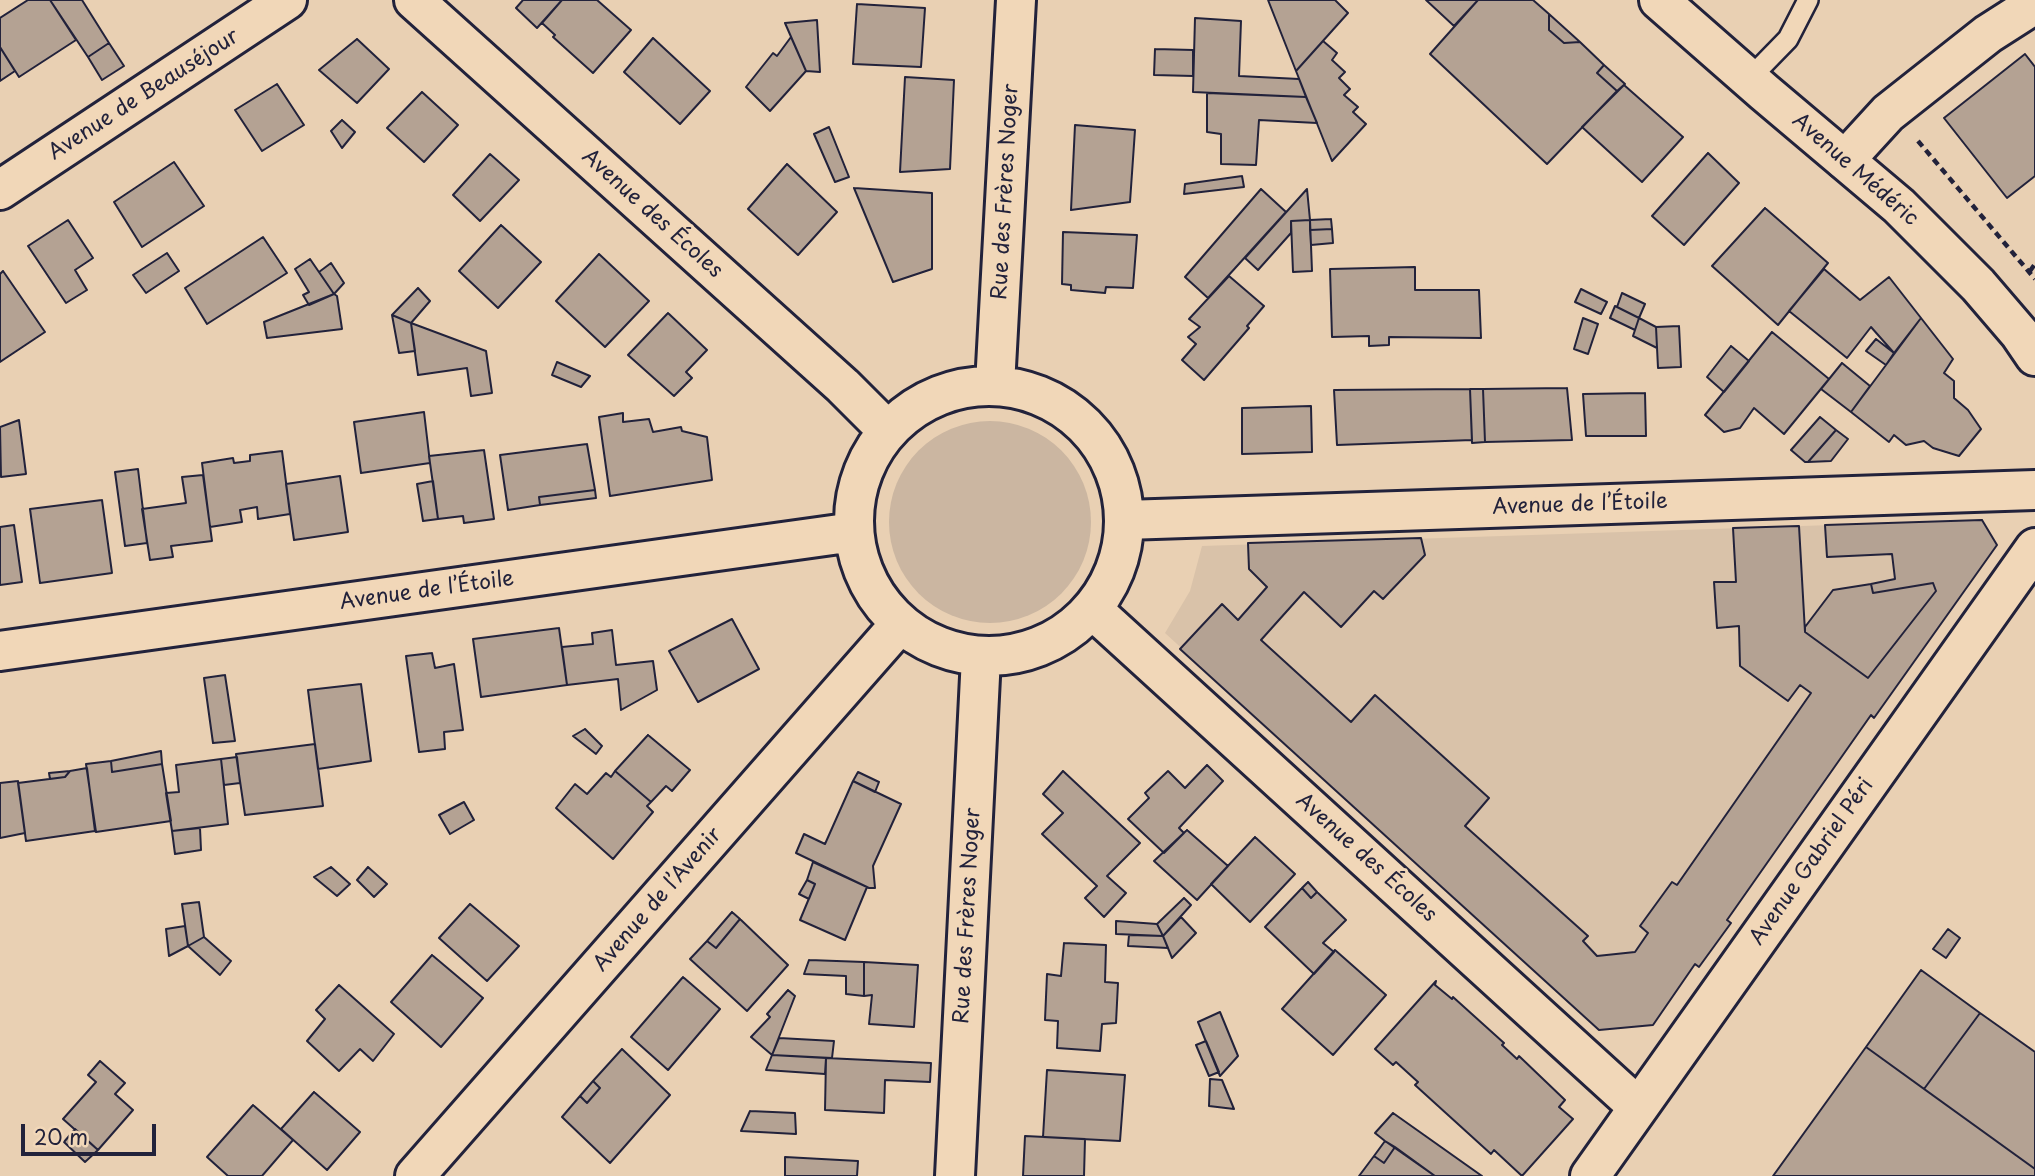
<!DOCTYPE html>
<meta charset="utf-8">
<style>
body{margin:0}
#map{position:relative;width:2035px;height:1176px;overflow:hidden;background:#e9d0b3;font-family:"Playpen Sans",sans-serif}
canvas{display:block}
.scale{position:absolute;left:21px;top:1124px;width:135px;height:32px;box-sizing:border-box;border:4px solid #22223b;border-top:0;padding-left:9px;font-size:21px;line-height:24px;white-space:nowrap;color:#22223b;-webkit-text-stroke:5px #f1d7b8;paint-order:stroke}
</style>
<div id="map">
<canvas width="2035" height="1176"></canvas>
<div class="scale">20 m</div>
</div>
<script>
const ctx = document.querySelector('canvas').getContext('2d');
ctx.lineJoin = 'round';
function paint(path, color) { ctx.fillStyle = color; ctx.fill(path, 'evenodd'); }
const shape = rows => new Path2D(rows.map(r => 'M' + r).join(''));
function trace(path, color, width, dash) { ctx.strokeStyle = color; ctx.lineWidth = width; ctx.lineCap = dash ? 'butt' : 'round'; ctx.setLineDash(dash || []); ctx.stroke(path); }
function drawText(font, color, halo, rows, align = 'center') {
  ctx.font = font + ' "Playpen Sans",sans-serif'; ctx.lineWidth = 6; ctx.setLineDash([]); ctx.textBaseline = 'middle'; ctx.strokeStyle = halo; ctx.fillStyle = color; for (const [text, x, y, turn = 0] of rows) {
    ctx.save(); ctx.translate(x, y); ctx.rotate((+turn || 0) * Math.PI / 180); ctx.textAlign = isNaN(turn) ? turn : align; if (halo) ctx.strokeText(text, 0, 0); ctx.fillText(text, 0, 0); ctx.restore();
  }
}
const built = shape([
 [1982,520,1997,545,1874,718,1871,716,1727,920,1699,967,1695,965,1653,1025,1599,1030,1165,633,1190,591,1202,546]
]);
const green = shape([
 '889 522a101 101 0 1 1 202 0a101 101 0 1 1-202 0Z'
]);
const building = shape([
 [28,0,50,0,76,40,19,77,0,47,0,18,28,0],
 [50,0,82,0,109,43,88,57,50,0],
 [523,0,562,0,537,28,516,8,523,0],
 [562,0,597,0,631,30,593,73,553,37,555,35,542,23,562,0],
 [1268,0,1335,0,1348,13,1296,71,1268,0],
 [1426,0,1478,0,1454,26,1426,0],
 [1478,0,1533,0,1549,14,1549,30,1564,43,1580,42,1604,65,1597,73,1617,91,1547,164,1430,54,1478,0],
 [857,4,925,8,921,67,853,64,857,4],
 [1549,14,1580,42,1564,43,1549,30,1549,14],
 [1195,18,1241,21,1239,76,1299,79,1306,97,1193,92,1195,18],
 [817,20,820,72,806,71,785,23,817,20],
 [791,37,806,71,770,111,746,87,773,53,777,56,791,37],
 [653,38,710,91,680,124,624,72,653,38],
 [357,39,389,69,357,103,319,70,357,39],
 [1323,41,1337,53,1332,60,1345,72,1339,78,1350,89,1344,95,1358,107,1353,112,1366,124,1332,161,1296,71,1323,41],
 [109,43,124,66,102,80,88,57,109,43],
 [0,47,15,71,0,81,0,47],
 [1155,49,1193,50,1193,76,1154,75,1155,49],
 [2025,54,2035,67,2035,176,2007,198,1944,118,2025,54],
 [1604,65,1625,84,1617,91,1597,73,1604,65],
 [905,77,954,80,950,169,900,172,905,77],
 [277,84,304,125,262,151,235,110,277,84],
 [1624,85,1683,137,1642,182,1582,127,1624,85],
 [422,92,458,125,424,162,387,128,422,92],
 [1207,93,1306,97,1317,123,1259,120,1256,165,1221,164,1221,134,1207,132,1207,93],
 [342,120,355,132,342,148,331,131,342,120],
 [1075,125,1135,130,1130,202,1071,210,1075,125],
 [829,127,849,177,835,182,814,134,829,127],
 [1708,153,1739,183,1684,245,1652,216,1708,153],
 [490,154,519,180,480,221,453,195,490,154],
 [174,162,204,206,142,247,114,202,174,162],
 [787,164,837,212,798,255,748,209,787,164],
 [1242,176,1244,187,1184,194,1185,184,1242,176],
 [854,188,932,193,932,269,893,282,854,188],
 [1261,189,1286,212,1208,298,1185,277,1261,189],
 [1307,189,1310,220,1291,221,1291,233,1258,270,1245,258,1307,189],
 [1765,208,1828,263,1778,325,1712,266,1765,208],
 [1331,219,1332,229,1310,230,1310,220,1331,219],
 [68,220,93,258,75,270,87,290,66,303,28,246,68,220],
 [1310,220,1312,271,1293,272,1291,221,1310,220],
 [501,225,541,262,498,308,459,271,501,225],
 [1332,229,1333,243,1311,245,1310,230,1332,229],
 [1063,232,1137,235,1133,288,1106,287,1105,293,1071,290,1071,285,1062,284,1063,232],
 [263,237,287,273,207,324,185,288,263,237],
 [167,253,179,271,146,293,133,275,167,253],
 [599,254,649,301,605,347,556,301,599,254],
 [310,259,334,294,309,305,303,295,309,292,295,269,310,259],
 [331,263,344,283,334,294,319,272,331,263],
 [1415,267,1415,290,1479,290,1481,338,1389,337,1389,345,1369,346,1369,336,1332,337,1330,269,1415,267],
 [1824,269,1860,300,1889,277,1921,318,1894,353,1871,327,1847,358,1789,311,1824,269],
 [3,271,45,332,0,362,0,274,3,271],
 [1229,276,1264,306,1247,326,1249,328,1204,380,1182,360,1196,344,1188,337,1200,327,1189,319,1229,276],
 [418,288,430,301,411,323,392,315,418,288],
 [1581,289,1607,302,1601,314,1575,302,1581,289],
 [1622,293,1645,304,1639,318,1617,307,1622,293],
 [334,294,337,296,342,329,267,338,264,322,334,294],
 [1615,306,1639,318,1635,330,1610,318,1615,306],
 [668,313,707,350,686,372,692,378,674,396,628,355,668,313],
 [392,315,411,323,415,351,399,353,392,315],
 [1583,318,1598,324,1588,354,1574,349,1583,318],
 [1639,318,1656,327,1657,348,1633,336,1639,318],
 [1921,318,1953,359,1944,373,1954,381,1954,398,1968,410,1981,429,1959,456,1933,448,1924,441,1906,445,1894,435,1889,442,1851,412,1921,318],
 [411,323,486,351,492,393,471,396,467,368,418,375,411,323],
 [1679,326,1681,367,1658,368,1656,327,1679,326],
 [1772,332,1829,379,1784,434,1754,408,1740,428,1724,432,1705,415,1772,332],
 [1876,339,1894,353,1886,365,1866,351,1876,339],
 [1731,346,1749,361,1724,392,1707,377,1731,346],
 [557,362,590,376,581,387,552,375,557,362],
 [1842,363,1870,386,1851,412,1821,389,1842,363],
 [1567,388,1572,440,1485,442,1483,389,1567,388],
 [1470,389,1472,440,1337,445,1334,390,1470,389],
 [1470,389,1483,389,1485,442,1472,443,1470,389],
 [1645,393,1646,436,1586,436,1583,394,1645,393],
 [1311,406,1312,452,1242,454,1242,408,1311,406],
 [424,412,430,463,361,473,354,422,424,412],
 [623,413,623,422,649,419,653,432,681,427,682,431,707,437,712,480,610,496,599,417,623,413],
 [1820,417,1836,430,1808,462,1805,462,1791,450,1820,417],
 [19,420,26,474,1,477,0,427,19,420],
 [1836,430,1848,439,1831,461,1808,462,1836,430],
 [587,444,595,490,539,497,540,505,508,510,500,455,587,444],
 [484,450,494,519,464,523,463,516,438,519,429,456,484,450],
 [282,451,290,514,258,519,257,507,240,510,242,522,210,527,202,463,233,458,234,463,250,461,250,455,282,451],
 [138,469,147,543,125,546,115,472,138,469],
 [203,475,212,541,171,546,173,557,150,560,142,509,186,503,182,477,203,475],
 [340,476,348,532,294,540,286,484,340,476],
 [433,481,438,519,423,521,417,484,433,481],
 [595,490,596,498,540,505,539,497,595,490],
 [102,500,112,573,40,583,30,509,102,500],
 [1982,520,1997,545,1874,718,1871,715,1727,920,1731,923,1699,967,1695,964,1653,1025,1599,1030,1180,649,1222,604,1238,620,1267,587,1249,569,1248,543,1421,538,1425,555,1383,599,1374,591,1341,627,1304,592,1261,640,1351,722,1375,695,1489,798,1465,826,1588,936,1583,941,1597,956,1635,952,1648,933,1640,926,1672,882,1677,885,1811,693,1800,685,1788,701,1740,666,1739,626,1717,628,1714,582,1736,582,1733,528,1799,526,1805,632,1868,678,1936,591,1933,583,1873,593,1871,584,1895,579,1892,554,1827,557,1825,525,1982,520],
 [14,525,22,582,0,585,0,527,14,525],
 [1933,583,1936,591,1868,678,1805,632,1805,627,1833,590,1871,584,1873,593,1933,583],
 [732,619,759,669,698,702,669,651,732,619],
 [559,628,567,685,481,697,473,639,559,628],
 [612,630,616,665,653,661,657,690,621,710,618,679,567,685,562,647,593,644,592,633,612,630],
 [432,653,435,668,454,664,463,730,444,732,445,749,419,752,406,656,432,653],
 [225,675,235,741,213,743,204,678,225,675],
 [361,684,371,761,318,769,308,690,361,684],
 [585,729,602,746,596,754,573,736,585,729],
 [648,735,690,770,672,791,666,786,651,802,615,771,648,735],
 [315,744,323,806,245,815,236,754,315,744],
 [161,751,162,764,112,772,111,761,161,751],
 [237,757,240,783,224,785,221,759,237,757],
 [221,759,228,824,172,831,166,793,179,792,176,765,221,759],
 [111,761,112,772,162,764,171,821,96,832,86,764,111,761],
 [1207,765,1223,781,1179,828,1184,833,1164,853,1128,819,1149,798,1145,793,1168,771,1185,788,1207,765],
 [87,768,95,831,26,841,18,783,65,777,70,771,87,768],
 [70,771,65,777,50,779,49,773,70,771],
 [615,771,651,802,647,806,653,812,613,859,556,808,575,784,587,794,606,773,611,777,615,771],
 [1063,771,1140,843,1107,876,1126,893,1104,917,1085,898,1097,886,1042,834,1063,813,1043,794,1063,771],
 [858,772,879,782,875,792,853,781,858,772],
 [18,781,25,833,0,838,0,783,18,781],
 [853,781,901,804,873,866,875,888,869,888,796,853,804,834,825,844,853,781],
 [464,802,474,820,450,834,439,815,464,802],
 [200,828,201,850,175,854,172,831,200,828],
 [1187,830,1228,866,1197,900,1154,861,1187,830],
 [1255,837,1295,874,1250,922,1211,884,1255,837],
 [813,862,867,887,845,940,800,920,815,884,807,880,813,862],
 [331,867,350,884,337,896,314,877,331,867],
 [368,867,387,884,374,897,357,880,368,867],
 [807,880,815,884,809,899,799,894,807,880],
 [1308,882,1317,892,1311,898,1302,888,1308,882],
 [1302,888,1311,898,1317,892,1346,920,1323,943,1334,952,1314,974,1265,927,1302,888],
 [1184,898,1191,905,1163,936,1157,924,1184,898],
 [199,902,204,937,188,946,182,904,199,902],
 [470,904,519,946,487,981,439,938,470,904],
 [732,912,740,919,716,948,707,941,732,912],
 [1181,917,1196,933,1172,958,1163,936,1181,917],
 [740,919,788,965,747,1011,690,959,707,941,716,948,740,919],
 [1116,921,1157,924,1163,936,1116,934,1116,921],
 [185,926,188,946,169,956,166,929,185,926],
 [1948,929,1960,938,1946,958,1933,949,1948,929],
 [1129,935,1163,936,1168,948,1128,946,1129,935],
 [204,937,231,961,220,975,188,946,204,937],
 [1064,943,1106,945,1105,982,1118,983,1116,1023,1102,1024,1100,1051,1057,1048,1058,1021,1045,1020,1047,974,1061,976,1064,943],
 [1335,950,1386,995,1333,1055,1282,1009,1335,950],
 [432,955,483,998,441,1047,391,1002,432,955],
 [809,960,864,962,864,996,846,994,846,976,804,974,809,960],
 [864,962,918,965,914,1027,869,1024,872,995,864,996,864,962],
 [1921,970,1980,1013,1924,1089,1866,1047,1921,970],
 [683,977,720,1009,668,1070,631,1037,683,977],
 [1436,981,1435,985,1452,999,1453,997,1504,1043,1502,1045,1517,1059,1519,1056,1565,1100,1559,1107,1573,1119,1522,1176,1494,1150,1491,1154,1415,1085,1418,1082,1396,1062,1393,1065,1375,1049,1436,981],
 [339,985,394,1034,373,1061,360,1049,339,1071,307,1041,325,1019,316,1010,339,985],
 [788,990,795,996,772,1055,751,1037,770,1017,767,1014,788,990],
 [1220,1012,1238,1056,1220,1076,1198,1022,1220,1012],
 [1980,1013,2035,1052,2035,1169,1924,1089,1980,1013],
 [779,1038,834,1041,832,1058,772,1055,779,1038],
 [1206,1041,1219,1072,1209,1076,1196,1045,1206,1041],
 [1866,1047,2035,1169,2035,1176,1773,1176,1866,1047],
 [622,1049,670,1095,610,1163,562,1117,580,1096,587,1103,600,1088,593,1081,622,1049],
 [772,1055,826,1058,825,1074,766,1070,772,1055],
 [826,1058,931,1063,930,1082,885,1080,884,1113,825,1110,826,1058],
 [100,1061,125,1083,115,1094,133,1110,98,1150,63,1119,96,1082,88,1075,100,1061],
 [1047,1070,1125,1075,1120,1141,1043,1137,1047,1070],
 [1210,1079,1222,1080,1234,1109,1209,1106,1210,1079],
 [593,1081,600,1088,587,1103,580,1096,593,1081],
 [314,1092,360,1132,327,1170,281,1129,314,1092],
 [253,1105,293,1140,262,1176,228,1176,207,1157,253,1105],
 [750,1111,795,1113,796,1134,741,1131,750,1111],
 [1393,1113,1482,1176,1435,1176,1385,1141,1375,1133,1393,1113],
 [75,1129,98,1150,85,1162,64,1142,75,1129],
 [1025,1136,1085,1139,1084,1176,1023,1176,1025,1136],
 [1385,1141,1395,1147,1384,1163,1374,1156,1385,1141],
 [1395,1147,1435,1176,1359,1176,1374,1156,1384,1163,1395,1147],
 [785,1157,858,1161,857,1176,785,1176,785,1157]
]);
const path = shape([
 [1918,141,2035,279],
 [2030,271,2035,264]
]);
const service = shape([
 [1749,79,1788,39,1808,0]
]);
const minor = shape([
 [414,0,843,386,887,430],
 [1845,160,1888,113,1988,34,2035,4],
 [0,190,287,0],
 [995,385,1016,0],
 '854 521a135 135 0 1 1 270 0a135 135 0 1 1-270 0Z',
 [1125,520,2035,490],
 [1093,610,1638,1107],
 [0,651,854,532],
 [415,1176,900,624],
 [955,1176,981,657]
]);
const tertiary = shape([
 [1590,1176,2035,548]
]);
const secondary = shape([
 [1659,0,1764,92,1899,206,1978,285,2020,334,2035,356]
]);
const streetNames = [
 ["Avenue de Beauséjour",144,95,-33],
 ["Avenue Médéric",1855,170,41],
 ["Rue des Frères Noger",1006,192,-87],
 ["Avenue des Écoles",652,214,42],
 ["Avenue de l’Étoile",1580,505,-2],
 ["Avenue de l’Étoile",427,591,-8],
 ["Avenue des Écoles",1366,858,42],
 ["Avenue Gabriel Péri",1812,862,-55],
 ["Avenue de l’Avenir",658,900,-49],
 ["Rue des Frères Noger",968,916,-87]
];
paint(built, '#d9c2a9');
paint(green, '#cbb6a1');
paint(building, '#b4a293');
trace(building, '#22223b', 2);
trace(service, '#22223b', 24);
trace(minor, '#22223b', 44);
trace(tertiary, '#22223b', 44);
trace(secondary, '#22223b', 44);
trace(path, '#22223b', 4.5, [7, 5]);
trace(service, '#f1d7b8', 19);
trace(minor, '#f1d7b8', 38);
trace(tertiary, '#f1d7b8', 38);
trace(secondary, '#f1d7b8', 38);
drawText('21px', '#22223b', '#f1d7b8', streetNames);
</script>
